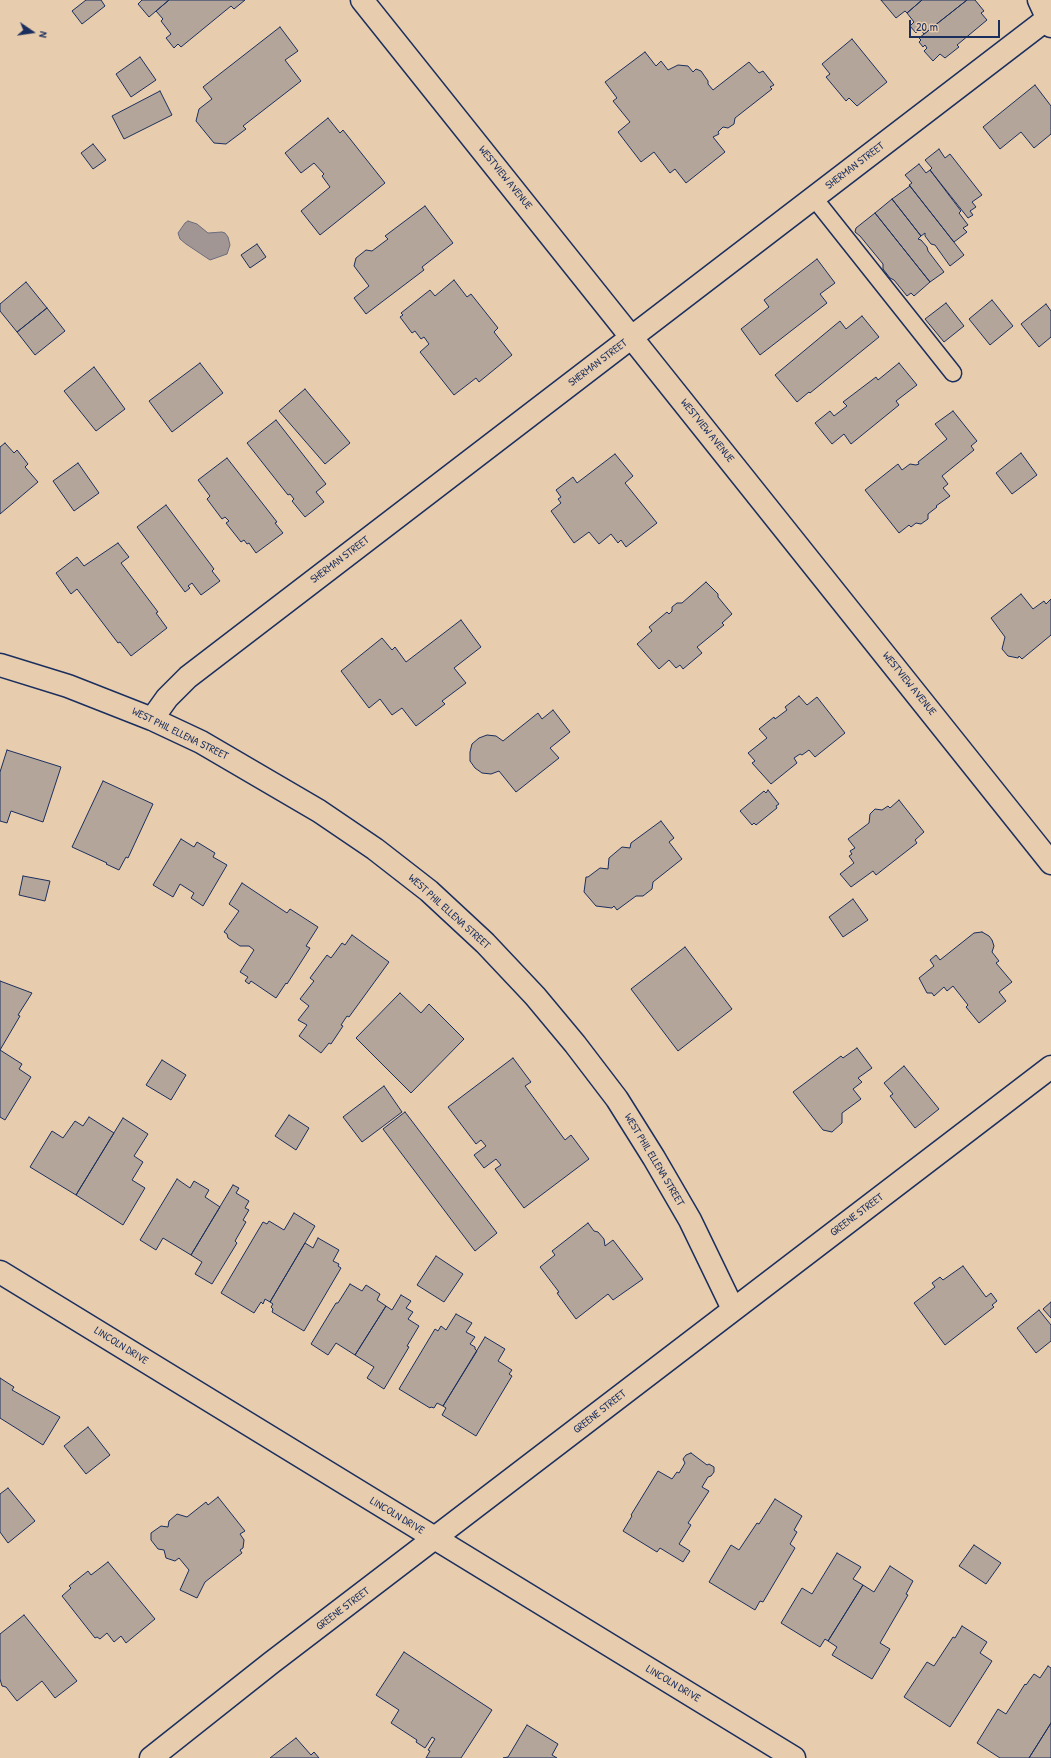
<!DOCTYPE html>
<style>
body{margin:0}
#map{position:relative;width:1051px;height:1758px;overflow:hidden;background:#e7ccae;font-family:"Patrick Hand",sans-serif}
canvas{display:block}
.north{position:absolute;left:12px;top:12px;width:40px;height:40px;-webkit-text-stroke:3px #e7ccae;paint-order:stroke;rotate:103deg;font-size:11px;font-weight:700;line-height:16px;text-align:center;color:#1b2f5e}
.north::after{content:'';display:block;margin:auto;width:14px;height:18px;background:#1b2f5e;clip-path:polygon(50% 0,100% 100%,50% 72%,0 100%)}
.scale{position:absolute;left:909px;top:20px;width:91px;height:18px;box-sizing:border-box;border:2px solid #1b2f5e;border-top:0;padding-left:5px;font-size:12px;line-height:14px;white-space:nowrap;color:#1b2f5e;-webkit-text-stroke:3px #e7ccae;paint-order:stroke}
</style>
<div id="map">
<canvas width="1051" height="1758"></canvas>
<div class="north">N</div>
<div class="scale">20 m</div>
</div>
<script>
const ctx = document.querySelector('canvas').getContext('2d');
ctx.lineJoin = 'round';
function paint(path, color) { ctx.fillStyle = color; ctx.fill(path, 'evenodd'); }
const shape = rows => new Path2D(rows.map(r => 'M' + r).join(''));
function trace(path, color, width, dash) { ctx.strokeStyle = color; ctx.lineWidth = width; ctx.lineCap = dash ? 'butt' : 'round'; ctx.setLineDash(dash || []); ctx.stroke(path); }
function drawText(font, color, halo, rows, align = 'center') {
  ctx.font = font + ' "Patrick Hand",sans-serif'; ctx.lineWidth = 3; ctx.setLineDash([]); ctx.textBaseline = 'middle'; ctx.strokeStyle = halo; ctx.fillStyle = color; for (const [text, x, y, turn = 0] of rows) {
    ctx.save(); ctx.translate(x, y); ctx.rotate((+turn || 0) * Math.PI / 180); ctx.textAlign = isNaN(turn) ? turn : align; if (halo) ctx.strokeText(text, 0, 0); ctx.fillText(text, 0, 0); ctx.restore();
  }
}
const water = shape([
 [188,221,197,224,208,233,222,232,225,233,228,237,230,245,227,254,210,260,186,244,180,239,178,233,185,223,188,221]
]);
const building = shape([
 [86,0,101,0,105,6,82,24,72,11,86,0],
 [142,0,169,0,149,17,138,4,142,0],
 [169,0,245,0,234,9,231,6,181,47,178,44,174,48,166,38,171,34,161,21,163,19,156,11,169,0],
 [881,0,922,0,907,13,905,11,896,18,881,0],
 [922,0,967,0,924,34,920,29,916,33,910,26,914,22,907,13,922,0],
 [967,0,975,0,984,11,981,13,987,20,957,45,959,47,945,58,940,54,933,61,924,51,927,48,925,45,923,47,919,42,921,40,919,38,967,0],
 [280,27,298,51,285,60,301,81,243,126,246,129,226,144,214,143,196,121,199,109,212,99,203,87,280,27],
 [852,39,887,82,857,106,849,98,846,101,826,77,830,74,822,64,852,39],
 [645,52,656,66,661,61,668,70,678,65,688,66,693,72,696,69,701,71,708,81,708,84,713,90,749,62,759,73,763,71,774,85,770,87,772,89,735,118,734,124,728,128,723,127,718,132,719,134,713,137,725,152,686,183,675,169,670,173,654,152,641,162,618,132,630,122,613,101,617,98,605,82,645,52],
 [140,57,156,80,131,97,116,74,140,57],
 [1035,85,1051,106,1051,134,1034,148,1021,132,1000,149,983,127,1035,85],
 [160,91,172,115,124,139,112,116,160,91],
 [328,118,340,133,343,130,385,183,320,235,301,211,330,187,322,176,324,174,314,163,301,173,285,153,328,118],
 [93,144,106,160,93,169,81,153,93,144],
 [939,149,945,158,950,154,982,195,972,202,976,207,970,211,973,215,968,218,930,170,932,168,925,160,939,149],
 [919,164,926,173,930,170,961,211,959,213,968,225,963,228,967,232,954,242,909,185,912,183,905,175,919,164],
 [910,186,964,255,950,266,935,245,931,244,925,236,925,233,921,236,892,199,910,186],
 [892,199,921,236,918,239,921,240,927,247,928,251,944,272,930,282,875,213,892,199],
 [425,206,453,243,422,267,424,270,366,314,354,298,369,286,354,266,356,258,366,250,372,251,388,239,385,236,425,206],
 [875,213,930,282,914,296,911,293,907,296,894,280,890,278,883,269,883,264,860,236,855,232,856,228,875,213],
 [257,244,266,257,250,268,241,255,257,244],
 [817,259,835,283,820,294,827,303,760,355,741,329,769,307,764,300,817,259],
 [454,280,467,297,471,294,498,328,494,332,512,355,479,382,476,378,454,395,420,352,429,344,424,337,421,339,415,331,412,333,400,317,403,315,401,313,430,290,435,296,454,280],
 [26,282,47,308,17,332,0,311,0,304,26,282],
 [992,300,1013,326,990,345,969,319,992,300],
 [946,303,964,326,944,342,925,319,946,303],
 [1046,304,1051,311,1051,337,1039,347,1021,324,1046,304],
 [47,308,65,331,35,355,17,332,47,308],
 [862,316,879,337,810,393,809,392,797,402,775,375,840,321,846,329,862,316],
 [200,363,223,393,172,432,149,401,200,363],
 [899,363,917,385,896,401,899,405,851,444,844,434,832,444,815,423,830,411,834,416,847,406,843,402,876,377,878,380,899,363],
 [94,367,125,409,96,431,64,391,94,367],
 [305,389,350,443,325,464,279,411,305,389],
 [953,411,977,441,971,446,974,450,942,476,948,484,943,488,950,496,936,506,937,507,928,514,928,519,921,524,916,523,911,527,909,525,899,533,865,490,898,464,902,470,910,464,916,465,919,464,918,462,947,439,935,424,953,411],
 [276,420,326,484,316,492,324,502,305,517,292,501,294,499,290,494,288,495,247,443,276,420],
 [5,443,14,453,17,450,28,464,25,467,38,482,0,514,0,447,5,443],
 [1021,453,1037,475,1012,494,996,473,1021,453],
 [615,454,633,476,625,483,657,523,626,547,621,540,618,543,611,534,599,544,589,532,574,543,551,511,561,503,558,499,561,497,556,490,573,477,577,483,615,454],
 [227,458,277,522,275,523,283,533,256,553,249,543,247,544,244,540,241,542,226,523,229,521,225,517,222,519,207,499,210,496,198,480,227,458],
 [78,463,99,493,74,511,53,481,78,463],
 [166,505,214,569,212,571,220,581,201,595,192,583,188,586,190,588,185,592,137,527,166,505],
 [118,543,129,557,121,563,158,612,156,613,167,628,131,656,120,642,118,643,77,589,71,594,56,573,77,557,84,566,118,543],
 [706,582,718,594,718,597,732,614,722,623,724,625,697,647,702,653,683,669,680,665,676,668,669,660,659,669,637,644,652,631,649,627,667,612,669,614,672,611,672,607,677,603,682,603,706,582],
 [1021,594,1033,609,1044,601,1046,604,1051,599,1051,635,1022,659,1019,656,1018,658,1008,656,1002,649,1005,637,991,618,1021,594],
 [461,620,481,647,454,668,466,683,442,701,445,704,416,726,402,708,392,715,380,699,369,708,341,671,382,638,392,650,395,647,406,662,461,620],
 [799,696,807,705,817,697,845,733,815,757,809,750,802,755,800,754,794,758,797,763,771,784,752,763,755,761,748,753,767,738,759,729,774,717,775,719,787,710,785,707,799,696],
 [553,710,570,732,550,748,559,758,516,792,499,771,491,774,482,773,475,768,470,761,470,752,472,744,479,738,487,735,496,736,503,741,538,713,542,719,553,710],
 [7,750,61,767,43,822,11,811,7,823,0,821,0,772,7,750],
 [103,781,153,804,128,858,126,857,119,870,106,864,107,863,72,847,103,781],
 [768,790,779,804,776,806,777,808,756,825,754,823,752,825,740,811,764,791,766,793,768,790],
 [899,800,924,832,915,840,917,843,876,875,873,871,851,887,840,874,854,863,849,856,852,854,850,851,855,848,848,839,869,823,870,814,875,809,882,810,888,806,890,808,899,800],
 [661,821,674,838,669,842,682,859,653,882,652,889,643,896,636,896,617,910,614,906,612,908,596,906,584,892,586,877,588,877,600,868,608,869,609,858,622,847,630,848,631,843,661,821],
 [181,839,194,847,197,842,215,853,213,857,227,865,203,906,191,898,194,893,180,884,173,897,153,885,181,839],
 [23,876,50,881,45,901,19,895,23,876],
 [242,883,287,913,290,909,318,927,306,946,310,948,287,984,286,983,276,998,251,981,249,984,245,981,248,977,240,972,254,950,249,946,240,946,228,938,227,934,224,932,239,911,229,904,242,883],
 [853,899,868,920,843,937,829,917,853,899],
 [982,932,989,936,992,940,994,946,992,952,999,961,996,963,1012,982,999,992,1006,1001,979,1023,966,1007,968,1005,953,986,947,991,944,987,934,996,932,993,927,993,919,978,934,966,930,960,936,955,940,960,974,933,982,932],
 [352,935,389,962,349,1017,347,1016,341,1025,343,1026,331,1044,329,1043,321,1053,299,1036,307,1025,298,1020,309,1006,300,999,314,981,310,978,327,955,331,958,342,943,345,945,352,935],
 [685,947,732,1009,678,1051,631,989,685,947],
 [0,981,32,993,18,1015,20,1016,0,1050,0,981],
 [400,993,421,1013,429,1004,464,1039,411,1093,356,1038,400,993],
 [857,1048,872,1068,858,1078,862,1082,853,1089,861,1099,842,1113,842,1123,832,1132,823,1130,793,1092,841,1056,843,1058,857,1048],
 [0,1050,22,1064,19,1069,31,1077,5,1120,0,1117,0,1050],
 [513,1058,531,1082,525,1086,565,1140,571,1135,589,1159,524,1208,495,1169,501,1165,496,1159,484,1168,474,1155,486,1146,481,1140,476,1144,448,1107,513,1058],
 [162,1060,186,1075,171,1100,146,1085,162,1060],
 [904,1066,939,1109,915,1128,890,1096,893,1094,884,1083,904,1066],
 [384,1086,402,1112,362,1142,343,1117,384,1086],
 [405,1112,497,1233,475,1251,383,1129,405,1112],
 [289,1115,309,1128,296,1150,275,1136,289,1115],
 [89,1117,114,1133,76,1195,30,1167,52,1131,63,1138,75,1121,83,1126,89,1117],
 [123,1118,148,1134,134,1156,143,1162,132,1180,145,1188,123,1225,76,1195,123,1118],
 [177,1179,190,1188,194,1181,209,1190,205,1197,220,1207,191,1255,163,1238,156,1250,140,1240,177,1179],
 [233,1185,239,1188,236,1193,249,1201,245,1208,249,1210,243,1220,246,1222,235,1241,237,1243,212,1284,195,1274,202,1262,191,1255,233,1185],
 [294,1213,315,1226,270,1302,265,1299,263,1304,261,1302,254,1313,221,1293,263,1222,267,1224,269,1221,284,1230,294,1213],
 [588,1223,594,1231,598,1232,604,1239,605,1246,613,1240,643,1279,613,1300,608,1294,576,1319,557,1293,559,1292,540,1267,555,1255,552,1251,588,1223],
 [318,1238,339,1250,333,1261,339,1264,338,1266,341,1268,304,1331,272,1312,273,1309,271,1307,273,1304,270,1302,305,1243,313,1248,318,1238],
 [436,1256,463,1274,444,1302,417,1285,436,1256],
 [963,1266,986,1297,991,1293,997,1301,992,1305,994,1307,945,1345,914,1303,935,1287,932,1283,940,1277,943,1280,963,1266],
 [350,1284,362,1291,366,1285,380,1294,377,1300,386,1306,355,1355,336,1343,328,1355,311,1344,336,1303,338,1303,350,1284],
 [401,1295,411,1301,406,1308,413,1312,408,1319,419,1326,407,1346,409,1347,384,1389,367,1378,374,1367,355,1355,386,1306,392,1310,401,1295],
 [1051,1302,1051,1318,1043,1309,1051,1302],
 [1039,1310,1051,1325,1051,1341,1036,1353,1017,1328,1039,1310],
 [456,1314,472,1323,466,1332,475,1337,470,1344,475,1347,475,1349,477,1351,443,1406,437,1403,434,1408,431,1407,430,1408,399,1389,435,1329,438,1331,441,1326,446,1330,456,1314],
 [485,1337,505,1349,498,1361,512,1370,509,1374,512,1376,476,1436,442,1415,446,1408,443,1406,485,1337],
 [0,1378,14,1387,12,1390,60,1417,43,1445,0,1418,0,1378],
 [88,1427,110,1455,86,1474,64,1446,88,1427],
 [691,1453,707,1465,709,1464,714,1467,714,1472,711,1476,708,1477,702,1487,709,1491,688,1523,691,1525,679,1544,690,1551,683,1562,660,1548,657,1552,623,1531,632,1516,631,1515,658,1471,672,1479,677,1472,679,1473,685,1463,683,1459,686,1455,691,1453],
 [8,1488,35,1521,8,1543,0,1532,0,1494,8,1488],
 [218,1497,245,1531,240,1534,244,1540,243,1548,240,1550,242,1553,205,1582,197,1598,180,1590,189,1570,179,1558,175,1561,166,1558,164,1550,158,1549,151,1540,151,1533,161,1526,168,1527,169,1521,177,1514,187,1517,206,1502,208,1505,218,1497],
 [775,1499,802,1516,794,1530,797,1532,790,1544,795,1548,763,1602,760,1601,755,1610,709,1582,731,1545,739,1550,757,1523,759,1524,775,1499],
 [974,1545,1001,1563,986,1584,959,1566,974,1545],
 [837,1553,861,1567,853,1579,863,1585,828,1641,825,1639,820,1647,781,1623,802,1588,812,1594,837,1553],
 [108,1562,155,1619,126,1643,121,1636,114,1642,107,1633,100,1639,97,1637,95,1638,62,1596,71,1588,69,1586,88,1571,91,1575,108,1562],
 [890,1566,913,1581,906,1594,908,1595,880,1643,890,1649,872,1679,832,1655,837,1647,828,1641,863,1585,874,1592,890,1566],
 [24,1615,77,1681,55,1698,42,1681,17,1701,6,1687,2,1686,0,1679,0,1634,24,1615],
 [962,1626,987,1642,980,1653,992,1661,950,1727,904,1697,927,1662,934,1666,953,1637,955,1638,962,1626],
 [404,1652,492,1710,461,1758,426,1758,430,1751,428,1750,435,1739,432,1737,425,1748,416,1742,417,1740,391,1723,399,1710,376,1695,404,1652],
 [1048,1666,1051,1668,1051,1723,1029,1758,1000,1758,977,1743,998,1709,1006,1714,1025,1684,1026,1685,1034,1674,1040,1678,1048,1666],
 [1051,1723,1051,1758,1029,1758,1051,1723],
 [527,1725,558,1744,552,1755,557,1758,503,1758,508,1757,527,1725],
 [296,1738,311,1755,314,1752,319,1758,270,1758,296,1738]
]);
const lane = shape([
 [814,198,953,373]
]);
const street = shape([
 [362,0,1051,863],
 [1039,0,1051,26],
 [0,665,68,686,152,719,201,742,319,811,375,849,429,891,485,943,535,996,575,1044,617,1099,654,1158,690,1220,733,1309],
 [152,719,167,698,188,677,1051,16],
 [151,1758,271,1663,1051,1067]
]);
const primary = shape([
 [0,1272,794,1758]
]);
const streetNames = [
 ["SHERMAN STREET",855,166,-37],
 ["WESTVIEW AVENUE",505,178,51],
 ["SHERMAN STREET",598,363,-37],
 ["WESTVIEW AVENUE",707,431,51],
 ["SHERMAN STREET",340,560,-37],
 ["WESTVIEW AVENUE",909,684,51],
 ["WEST PHIL ELLENA STREET",180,734,26],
 ["WEST PHIL ELLENA STREET",449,912,42],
 ["WEST PHIL ELLENA STREET",654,1160,59],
 ["GREENE STREET",857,1215,-37],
 ["LINCOLN DRIVE",121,1346,32],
 ["GREENE STREET",600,1412,-38],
 ["LINCOLN DRIVE",397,1516,31],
 ["GREENE STREET",343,1609,-37],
 ["LINCOLN DRIVE",673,1684,31]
];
paint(water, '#a19693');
trace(water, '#6b6d7e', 1);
paint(building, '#b4a59a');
trace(building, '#1b2f5e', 1);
trace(lane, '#1b2f5e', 19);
trace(street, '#1b2f5e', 25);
trace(primary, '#1b2f5e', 25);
trace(lane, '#e7ccae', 16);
trace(street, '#e7ccae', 22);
trace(primary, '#e7ccae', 22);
drawText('11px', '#1b2f5e', '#e7ccae', streetNames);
</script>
